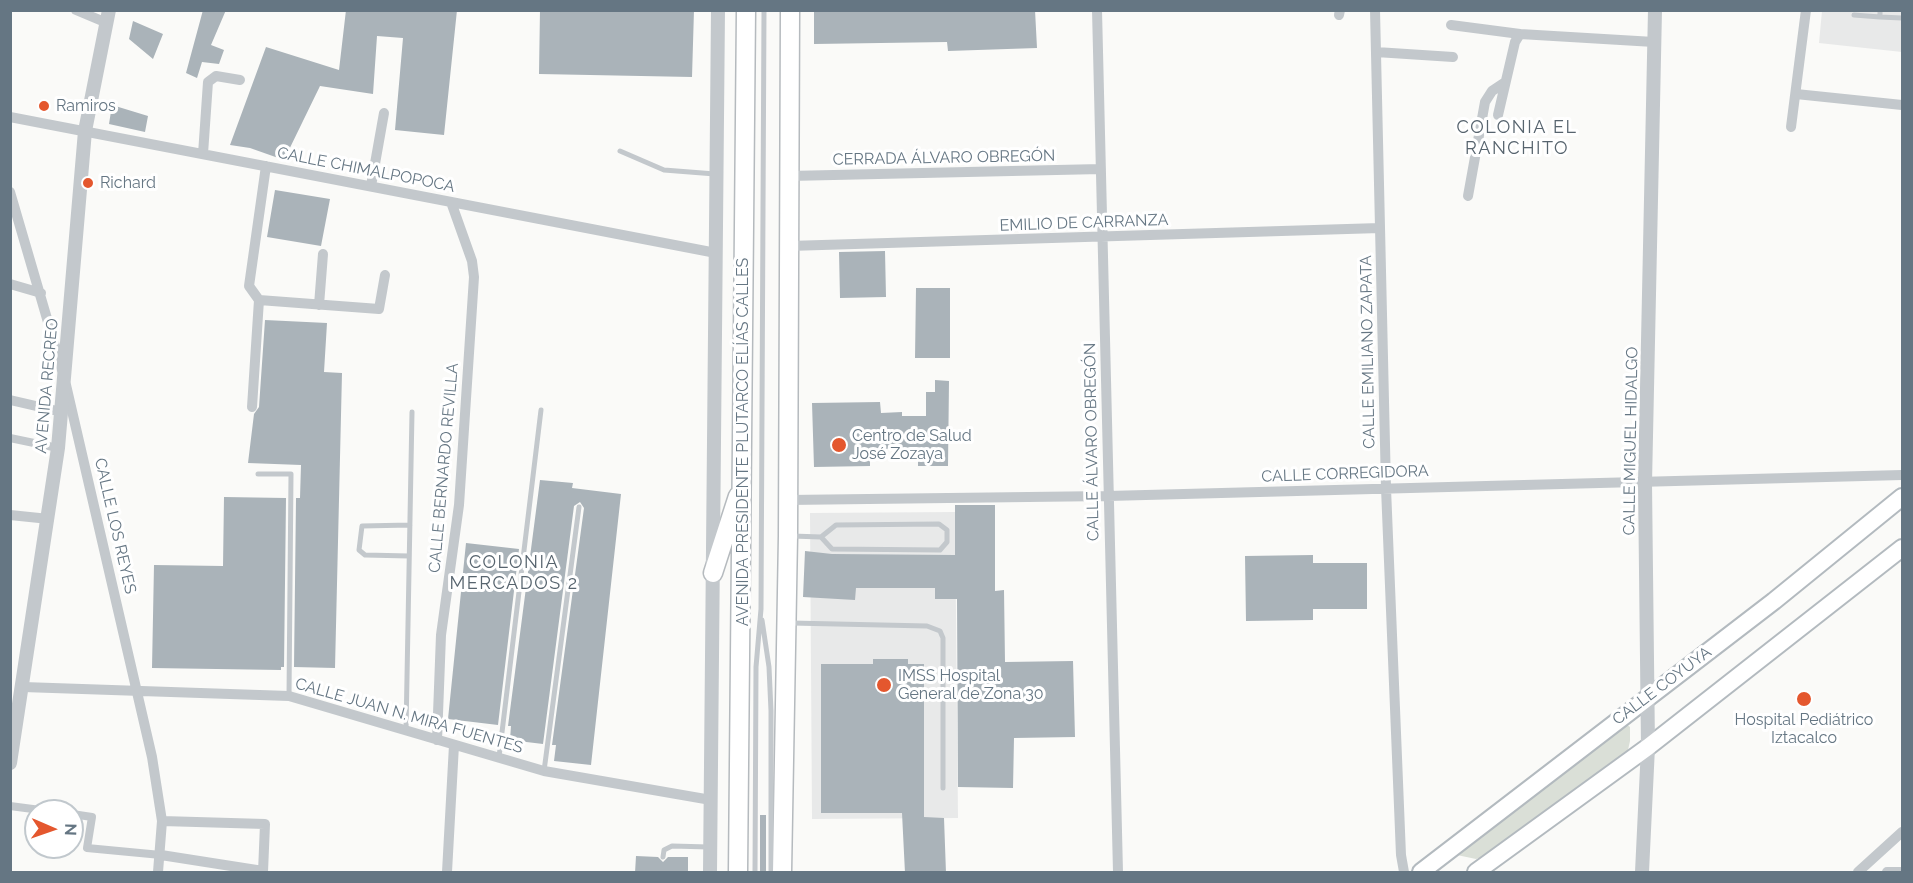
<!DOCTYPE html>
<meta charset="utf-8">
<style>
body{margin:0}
#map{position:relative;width:1913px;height:883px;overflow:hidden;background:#fafaf8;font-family:Raleway,sans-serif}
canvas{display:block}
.frame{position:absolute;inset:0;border:12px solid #657683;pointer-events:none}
.north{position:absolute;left:24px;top:799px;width:60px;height:60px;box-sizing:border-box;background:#fff;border:2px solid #c1c8cd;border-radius:50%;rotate:92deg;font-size:16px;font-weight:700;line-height:24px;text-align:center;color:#657683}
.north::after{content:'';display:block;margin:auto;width:21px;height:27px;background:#e4572e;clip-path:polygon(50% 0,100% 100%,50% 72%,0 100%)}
</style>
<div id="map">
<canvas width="1913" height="883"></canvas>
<div class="frame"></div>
<div class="north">N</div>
</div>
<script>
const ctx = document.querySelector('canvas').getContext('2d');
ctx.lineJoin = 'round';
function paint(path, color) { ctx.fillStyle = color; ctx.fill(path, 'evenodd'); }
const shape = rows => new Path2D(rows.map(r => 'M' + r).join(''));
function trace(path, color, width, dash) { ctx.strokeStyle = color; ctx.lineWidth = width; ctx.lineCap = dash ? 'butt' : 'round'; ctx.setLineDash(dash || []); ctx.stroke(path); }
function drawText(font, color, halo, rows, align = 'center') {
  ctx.font = font + ' Raleway,sans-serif'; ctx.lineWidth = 6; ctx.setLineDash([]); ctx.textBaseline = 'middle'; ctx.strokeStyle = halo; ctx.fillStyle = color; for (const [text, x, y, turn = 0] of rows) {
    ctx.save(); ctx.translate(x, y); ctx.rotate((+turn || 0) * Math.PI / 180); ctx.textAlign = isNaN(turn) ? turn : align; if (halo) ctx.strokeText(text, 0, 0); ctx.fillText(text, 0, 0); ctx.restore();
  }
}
const built = shape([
 [1822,11,1902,11,1902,52,1819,43],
 [955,512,958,818,812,819,810,513]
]);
const green = shape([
 [1626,724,1630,727,1630,741,1628,750,1621,759,1485,856,1476,859,1457,855,1456,850]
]);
const building = shape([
 [203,10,226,10,211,45,224,50,219,64,202,62,197,78,186,73],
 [346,10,457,10,444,135,395,130,403,38,377,36,373,94,320,86,284,160,250,148,230,145,266,47,339,70],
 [540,10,694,10,692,77,539,74],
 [814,10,1035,10,1037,48,948,51,947,42,814,44],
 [133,21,163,34,153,59,129,39],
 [112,105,148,116,145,132,109,124],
 [275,190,330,199,321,246,267,237],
 [885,251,886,297,840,298,839,252],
 [916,288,950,288,950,358,915,358],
 [265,320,327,323,324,372,342,373,335,668,294,667,296,498,300,498,301,465,248,463,254,414,259,407],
 [935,380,949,381,948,466,918,466,918,448,870,449,870,466,814,467,812,403,880,402,881,413,902,412,902,416,926,416,926,392,935,392],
 [540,480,573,483,572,488,621,494,591,765,554,761,556,745,552,745,584,508,580,502,574,506,543,744,510,740,511,726,508,726],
 [224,497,286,498,284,667,281,667,281,670,152,668,154,565,223,566],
 [955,505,995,505,995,591,1004,590,1005,662,1073,661,1075,737,1014,738,1013,788,958,787,957,599,935,599,935,588,856,588,855,600,803,597,805,551,832,554,955,555],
 [466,543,519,549,498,725,448,719],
 [1313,555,1313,563,1367,563,1367,609,1313,609,1313,620,1246,621,1245,556],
 [873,659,908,659,908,664,924,664,924,817,944,818,946,873,905,873,902,813,821,813,821,664,873,664],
 [760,815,766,815,766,873,760,873],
 [636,856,658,857,663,862,668,857,688,857,688,873,635,873]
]);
const service = shape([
 [1880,10,1880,17,1902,18],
 [1854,15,1880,17],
 [620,151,664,170,715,174],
 [258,474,291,474,289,696],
 [792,536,821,537,836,525,939,524,947,530,947,542,940,550,832,549,821,537],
 [409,556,365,555,359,550,362,526,410,525],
 [762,620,769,667,771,711,771,872],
 [791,623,927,626,940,631,943,638,943,788],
 [406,730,412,412],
 [499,757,541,410],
 [544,771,579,507],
 [663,857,664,850,672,846,709,847],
 [755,872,756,667,761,609,764,10]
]);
const pedestrian = shape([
 [10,438,58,448],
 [10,806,48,811],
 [72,814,92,817,87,848,161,855]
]);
const minor = shape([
 [76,10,107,23],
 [1097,10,1118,872],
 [1375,10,1386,488,1401,855,1404,872],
 [1339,15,1340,10],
 [1451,25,1520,34],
 [1376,52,1453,57],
 [1796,94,1902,105],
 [1498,115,1515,42,1520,34,1654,42],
 [10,117,716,253],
 [1791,127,1806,10],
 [203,154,208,82,216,76,240,80],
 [789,176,1101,169],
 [371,186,384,113],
 [10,192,62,370],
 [1468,196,1485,102,1492,91,1504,83],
 [789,246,1380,228],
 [10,284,41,293],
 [259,300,379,309,385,275],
 [259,300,249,286,266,166],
 [319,305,323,254],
 [66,385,152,757,162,821,158,872],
 [10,400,62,412],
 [252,407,259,300],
 [788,500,1108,496,1902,475],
 [10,515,49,519],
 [23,687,289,696,544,771,711,800],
 [437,740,441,635,459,505,474,277,472,261,451,202],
 [162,821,265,824,263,872],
 [161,855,263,871],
 [447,872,454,745],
 [1858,872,1902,832],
 [1887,872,1902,872]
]);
const tertiary = shape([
 [10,763,58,448,85,131,109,10],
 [710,872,718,10],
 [1642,872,1648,747,1645,483,1655,10]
]);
const secondary = shape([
 [1421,872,1774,601,1902,497],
 [1476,872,1648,747,1902,548]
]);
const primary = shape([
 [713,573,738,496],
 [738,872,746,10],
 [782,872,788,536,790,10]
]);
const markers = [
 [44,106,6,"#e4572e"],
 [88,183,6,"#e4572e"],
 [839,445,8,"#e4572e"],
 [884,685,8,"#e4572e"],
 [1804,699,8,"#e4572e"]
];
const poiNames = [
 ["Ramiros",56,106],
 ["Richard",100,183],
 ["Centro de Salud",852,436],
 ["José Zozaya",852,454],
 ["IMSS Hospital",898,676],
 ["General de Zona 30",898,694],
 ["Hospital Pediátrico",1804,720,"center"],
 ["Iztacalco",1804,738,"center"]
];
const streetNames = [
 ["CERRADA ÁLVARO OBREGÓN",944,158,-1],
 ["CALLE CHIMALPOPOCA",366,170,11],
 ["EMILIO DE CARRANZA",1084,223,-2],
 ["CALLE EMILIANO ZAPATA",1368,352,-91],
 ["AVENIDA RECREO",47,386,-85],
 ["CALLE MIGUEL HIDALGO",1631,441,-89],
 ["AVENIDA PRESIDENTE PLUTARCO ELÍAS CALLES",743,442,-90],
 ["CALLE ÁLVARO OBREGÓN",1092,442,-91],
 ["CALLE BERNARDO REVILLA",444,468,-85],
 ["CALLE CORREGIDORA",1345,474,-2],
 ["CALLE LOS REYES",115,526,77],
 ["CALLE COYUYA",1662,686,-37],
 ["CALLE JUAN N. MIRA FUENTES",409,716,16]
];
const neighbourhoodNames = [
 ["COLONIA EL",1517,128],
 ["RANCHITO",1517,149],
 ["COLONIA",514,563],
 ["MERCADOS 2",514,584]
];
paint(built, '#e8e9e9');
paint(green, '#dadfd7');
paint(building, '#aab3b9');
trace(secondary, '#b3babf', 20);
trace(primary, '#b5babe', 21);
trace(service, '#c3c8cc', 5);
trace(pedestrian, '#c3c8cc', 8);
trace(minor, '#c3c8cc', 10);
trace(tertiary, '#c3c8cc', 14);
trace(secondary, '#fff', 16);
trace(primary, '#fff', 18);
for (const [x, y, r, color] of markers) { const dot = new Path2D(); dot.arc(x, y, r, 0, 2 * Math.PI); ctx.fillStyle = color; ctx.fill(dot); trace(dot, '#fff', 2); }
drawText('16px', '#657683', '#fff', poiNames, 'left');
drawText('16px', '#657683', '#fff', streetNames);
ctx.letterSpacing = '1.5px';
drawText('18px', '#57646e', '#fff', neighbourhoodNames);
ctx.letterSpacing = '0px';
</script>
